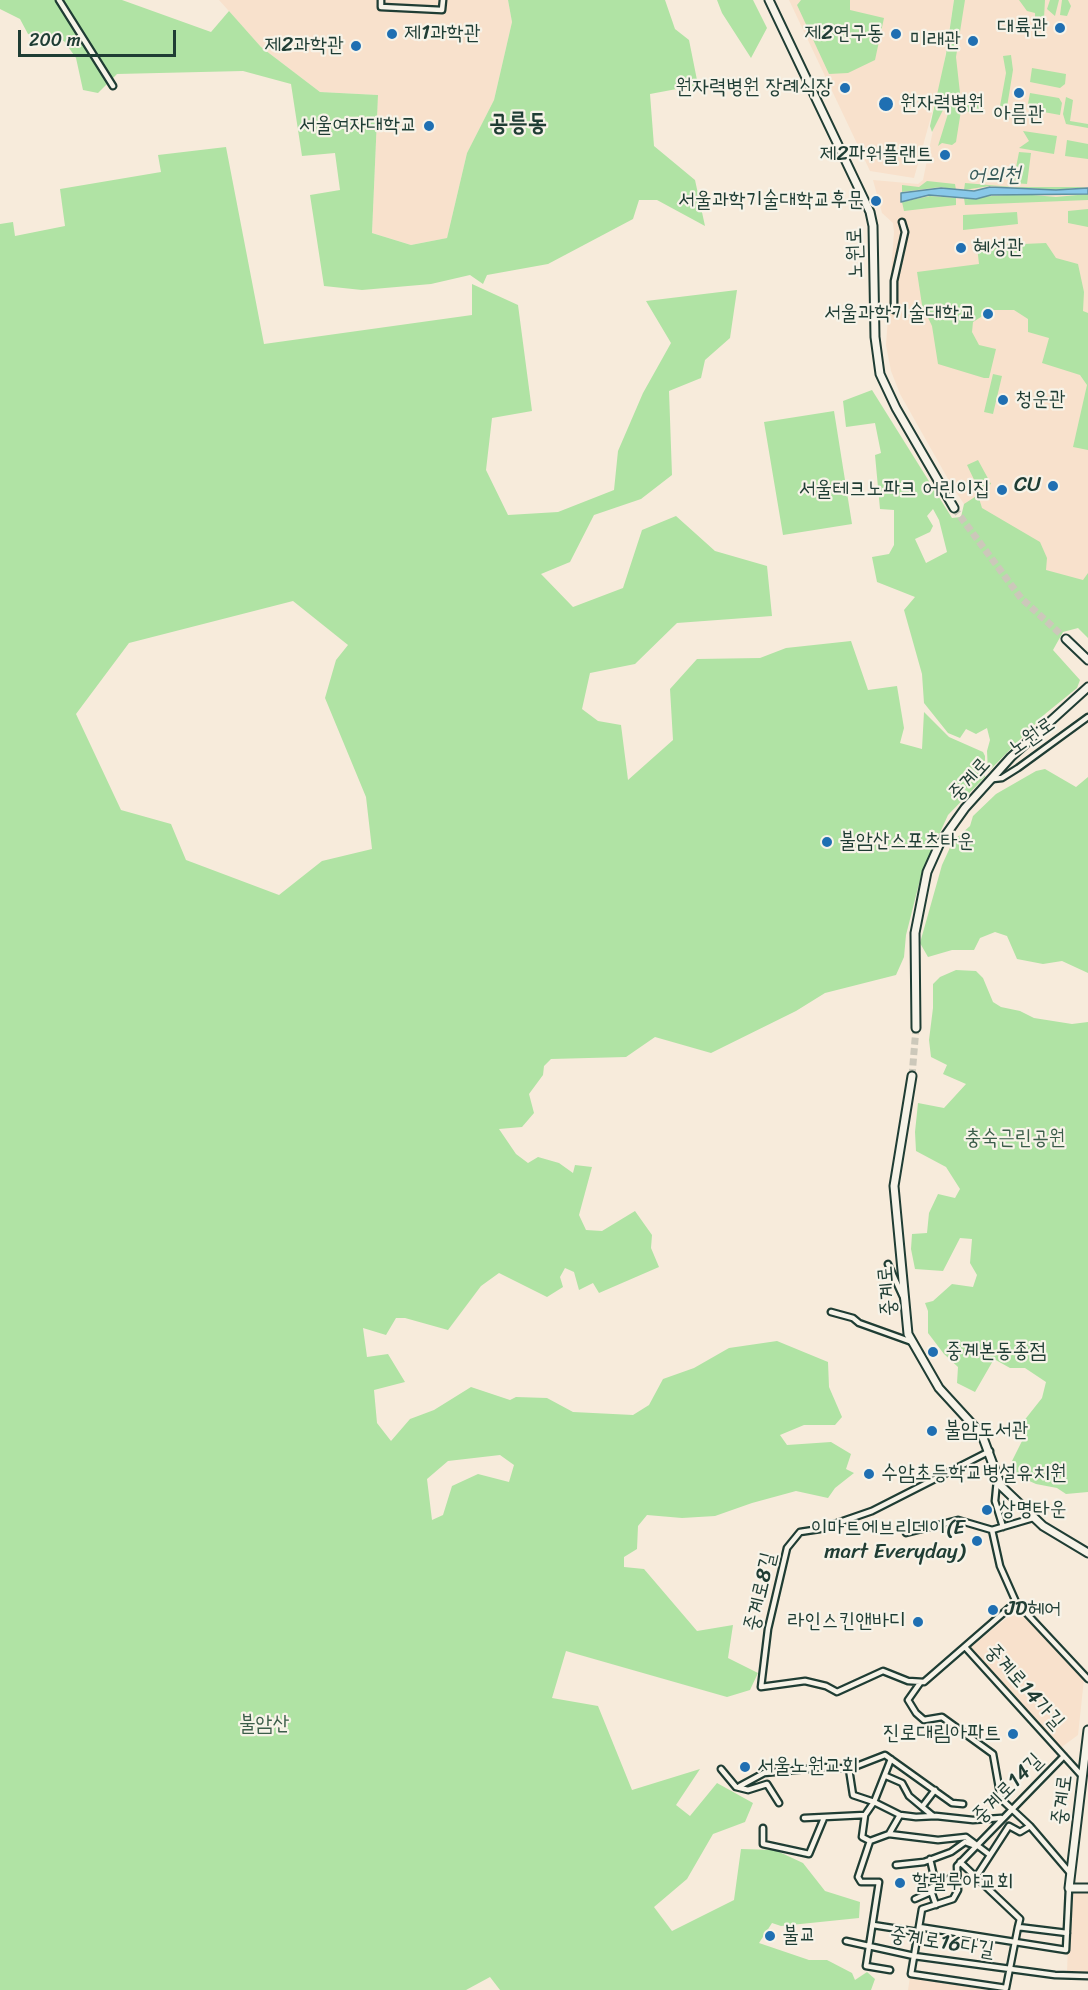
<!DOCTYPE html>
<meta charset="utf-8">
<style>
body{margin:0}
#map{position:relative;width:1088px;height:1990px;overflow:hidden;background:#f7ebdb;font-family:Sriracha,sans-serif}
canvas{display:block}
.scale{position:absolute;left:18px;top:30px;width:158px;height:27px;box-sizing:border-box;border:3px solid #1f3d34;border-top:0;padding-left:8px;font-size:18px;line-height:21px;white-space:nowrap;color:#1f3d34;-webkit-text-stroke:4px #f7f3e8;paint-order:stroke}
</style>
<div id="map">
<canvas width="1088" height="1990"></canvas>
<div class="scale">200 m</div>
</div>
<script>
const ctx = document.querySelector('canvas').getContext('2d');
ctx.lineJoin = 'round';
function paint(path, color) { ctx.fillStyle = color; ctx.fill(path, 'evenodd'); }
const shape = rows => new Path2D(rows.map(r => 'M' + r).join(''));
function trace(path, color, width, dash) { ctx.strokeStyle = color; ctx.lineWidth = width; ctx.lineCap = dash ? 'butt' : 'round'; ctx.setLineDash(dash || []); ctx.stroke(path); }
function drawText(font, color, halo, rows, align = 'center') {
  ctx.font = font + ' Sriracha,"Poor Story",sans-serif'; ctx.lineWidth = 4.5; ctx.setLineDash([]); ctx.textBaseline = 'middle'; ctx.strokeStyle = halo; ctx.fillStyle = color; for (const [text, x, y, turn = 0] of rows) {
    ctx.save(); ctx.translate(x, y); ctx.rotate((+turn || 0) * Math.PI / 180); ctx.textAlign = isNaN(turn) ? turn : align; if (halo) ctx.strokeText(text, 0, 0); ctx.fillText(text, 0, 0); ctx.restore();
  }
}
const built = shape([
 [219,0,508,0,512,22,494,100,467,153,447,238,411,245,372,233,378,95,320,92,261,47],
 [789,0,801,0,797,5,849,10,850,0,954,0,942,77,914,178,870,171],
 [959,0,1088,0,1088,613,980,528,952,486,900,394,891,371,886,345,894,232,893,223,882,213,873,180,918,184,923,180],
 [1018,1609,1084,1679,1078,1735,1059,1749,969,1648],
 [1070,1890,1088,1890,1088,1974,1067,1973],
 [910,1977,997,1990,908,1990]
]);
const green = shape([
 [0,0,122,0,211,32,229,11,261,47,320,92,378,95,372,233,411,245,447,238,467,153,494,100,512,22,508,0,665,0,675,29,689,40,698,85,650,94,654,146,695,180,705,226,657,200,639,200,633,219,548,264,487,275,483,284,470,275,431,284,362,290,324,286,310,195,340,190,335,153,302,156,291,84,243,71,117,74,98,93,83,90,76,58,64,41,28,34,20,19,0,9],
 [717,0,753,0,767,28,751,58,722,13],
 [801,0,850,0,850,10,884,18,875,60,848,73,829,74,797,5],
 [954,0,965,0,956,57,960,93,948,100,932,132,930,126,946,54],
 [1019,0,1045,0,1044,18,1035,17,1035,13,1027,11],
 [1050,0,1059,0,1055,16,1047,9],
 [1062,0,1068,0,1071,6,1067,16,1060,15],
 [1011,55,1013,70,1007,107,1000,106,1006,73,1003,56],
 [1032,68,1066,74,1065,84,1060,88,1030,82],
 [1030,93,1059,98,1062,103,1060,115,1027,109],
 [1066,97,1073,100,1070,121,1088,124,1088,128,1066,124,1063,114],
 [963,98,956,142,952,145,942,143,938,146,951,104],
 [966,100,984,104,983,114,964,111],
 [1023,131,1057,136,1054,154,1019,148,1029,141],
 [1067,140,1088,144,1088,159,1065,156],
 [226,147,264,344,472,315,472,284,518,305,532,411,492,418,486,470,508,515,558,512,614,490,618,451,643,393,671,343,646,301,737,290,730,338,705,360,701,378,669,391,672,475,641,499,594,515,570,562,541,574,573,607,623,588,642,530,676,516,715,551,767,566,772,616,677,623,635,664,590,673,582,709,598,721,621,725,628,780,673,740,670,689,697,659,760,658,786,648,851,641,868,690,897,686,904,728,900,743,922,749,924,712,949,737,983,752,985,756,985,777,948,815,922,872,906,935,904,957,896,975,825,993,796,1011,711,1053,655,1037,626,1057,551,1059,544,1066,543,1075,529,1094,534,1113,522,1127,499,1129,516,1154,528,1163,538,1157,559,1163,573,1173,575,1165,592,1167,579,1215,586,1230,602,1231,635,1211,652,1235,651,1248,659,1267,599,1293,593,1283,579,1290,574,1272,565,1268,560,1277,563,1287,547,1297,499,1273,481,1286,448,1330,405,1318,396,1318,386,1335,363,1328,367,1357,388,1354,405,1382,374,1390,377,1423,391,1441,410,1419,434,1410,471,1387,510,1400,516,1397,547,1398,573,1412,633,1415,649,1405,663,1379,694,1368,729,1348,777,1341,828,1362,829,1387,842,1417,835,1425,804,1425,780,1435,787,1445,831,1442,851,1454,846,1469,854,1473,835,1488,828,1498,796,1491,752,1503,715,1516,682,1518,647,1515,638,1526,637,1549,624,1557,624,1567,644,1569,697,1631,733,1625,728,1658,758,1673,750,1690,727,1697,566,1651,552,1698,598,1706,632,1790,700,1769,676,1805,690,1816,717,1783,753,1803,745,1822,713,1834,687,1879,654,1907,672,1931,734,1900,741,1849,775,1850,803,1863,825,1891,860,1902,859,1918,781,1926,772,1923,759,1943,809,1960,827,1960,852,1973,855,1980,867,1972,875,1979,871,1990,500,1990,490,1977,466,1990,0,1990,0,224,13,222,15,236,65,226,60,189,161,172,158,155],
 [293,601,348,645,336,660,325,698,366,797,372,849,322,861,279,895,186,860,171,824,121,810,76,714,129,643],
 [500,1455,514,1465,509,1482,478,1474,452,1486,443,1515,432,1520,427,1479,448,1461],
 [1019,152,1031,153,1027,184,1013,183],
 [927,181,955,184,956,190,941,187,902,192,902,185,919,187],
 [965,183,1013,187,1088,187,1056,190,990,186,964,190],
 [1021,194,1056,197,1088,194,1088,200,965,205,964,198],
 [930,196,956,198,956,205,904,211,902,202],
 [1088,209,1088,227,1068,223,1068,211],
 [1017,212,1018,224,963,230,963,215],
 [1046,243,1056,258,1078,264,1084,292,1083,311,1088,313,1088,450,1073,447,1087,385,1080,375,1042,363,1049,338,1028,332,1028,319,1014,310,992,310,973,322,972,332,979,345,996,349,989,378,984,378,938,364,932,326,922,305,917,272,979,264,977,246],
 [993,374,1002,376,993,414,984,412],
 [872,390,952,518,961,517,964,504,978,495,982,508,1040,542,1047,558,1046,570,1083,580,1088,573,1088,638,1078,628,1063,632,1053,650,1080,680,1077,688,1045,714,988,772,987,751,990,740,987,728,976,734,966,729,960,738,948,733,924,703,922,674,904,610,915,597,877,582,872,557,889,554,894,545,894,510,880,509,875,455,881,453,875,423,846,427,843,401],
 [933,509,939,520,947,552,926,563,915,539,930,532,933,526,927,516],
 [834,411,852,524,783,535,764,422],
 [978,460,991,484,979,490,967,465],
 [1045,769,1076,787,1088,777,1088,973,1062,961,1043,964,1017,959,1007,936,995,932,980,938,974,950,952,950,928,957,920,943,942,865,953,841,970,826,973,816,996,794,1036,771],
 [956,970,976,971,983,978,993,1002,1001,1007,1020,1011,1034,1018,1072,1024,1088,1022,1088,1492,1066,1494,1057,1488,1036,1484,1018,1476,1011,1463,1027,1431,1023,1422,1042,1398,1046,1382,1025,1368,1010,1368,994,1359,975,1392,957,1383,958,1367,944,1354,928,1333,928,1311,925,1303,933,1301,952,1284,973,1287,977,1275,970,1263,972,1239,960,1238,943,1271,915,1269,911,1249,912,1234,927,1233,929,1213,938,1194,955,1198,960,1189,946,1167,916,1151,915,1132,918,1103,944,1108,966,1084,943,1074,947,1065,931,1057,929,1040,933,1008,933,984,940,977]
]);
const water = shape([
 [990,187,1056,190,1088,188,1088,194,991,195,976,199,929,195,901,202,901,193,941,188,974,191,990,187]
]);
const secondaryTunnel = shape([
 [954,508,1021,598,1066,639],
 [912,1076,916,1028]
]);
const street = shape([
 [59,0,113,86],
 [381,0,381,7,442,10,443,0],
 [894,310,894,281,905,232,902,222],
 [993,779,1002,778,1018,768,1088,717],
 [888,1264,904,1299],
 [831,1312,853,1318,859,1323,912,1342],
 [990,1451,872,1511,820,1529,800,1532,787,1548,768,1629,761,1687,805,1681,826,1686,837,1692,883,1671,908,1681,924,1682,1016,1602],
 [997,1480,995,1501,1003,1527],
 [992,1530,1000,1566,1016,1602,1088,1679],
 [906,1533,958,1520,992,1530,1033,1518],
 [965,1647,1082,1776],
 [920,1683,908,1700,916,1713,924,1720,942,1717,993,1754,1001,1799,1030,1826,1071,1874],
 [721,1769,736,1787,748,1790,767,1784,779,1803],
 [849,1769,853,1795,874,1802,891,1759],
 [886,1776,902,1783,909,1796,933,1816],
 [740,1786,764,1773,828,1767,849,1769,885,1755,952,1803,963,1804],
 [922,1807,935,1790],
 [804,1818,865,1815],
 [763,1828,763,1844,809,1854,824,1818],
 [889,1834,900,1815],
 [870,1841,862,1837,865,1815,874,1802,900,1815,916,1817,936,1816,973,1820,1001,1818],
 [930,1859,936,1885],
 [960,1862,1020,1919,1018,1927,1067,1933],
 [896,1865,924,1862,951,1852,965,1842,973,1845],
 [976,1877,1009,1826,1020,1832,1030,1826],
 [915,1899,931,1892],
 [936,1905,930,1888,957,1875],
 [873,1925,918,1932],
 [919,1927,1066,1950,1069,1888],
 [1018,1927,1006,1988,911,1974,922,1909,953,1899,958,1890,957,1866,1064,1756],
 [846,1941,914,1956,1055,1975,1088,1976],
 [890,1970,866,1966,879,1882,861,1882,858,1877,870,1841,889,1834,938,1840,966,1837,990,1855]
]);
const secondary = shape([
 [769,0,870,212,873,226,875,337,880,374,896,408,954,508],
 [1066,639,1088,660],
 [916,1028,915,933,927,872,940,843,965,808,1011,757,1088,687],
 [912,1076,894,1186,908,1334,939,1388,982,1435,1001,1486,1043,1526,1088,1553],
 [1088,1730,1069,1888,1088,1888]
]);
const markers = [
 [1060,28,6,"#1f6fb2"],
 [392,34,6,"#1f6fb2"],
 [896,34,6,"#1f6fb2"],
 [973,41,6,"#1f6fb2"],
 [356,46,6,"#1f6fb2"],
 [845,88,6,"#1f6fb2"],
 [1019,93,6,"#1f6fb2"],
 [886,104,8,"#1f6fb2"],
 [429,126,6,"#1f6fb2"],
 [945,155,6,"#1f6fb2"],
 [876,201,6,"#1f6fb2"],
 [961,248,6,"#1f6fb2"],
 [988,314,6,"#1f6fb2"],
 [1003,400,6,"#1f6fb2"],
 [1053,486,6,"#1f6fb2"],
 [1002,490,6,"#1f6fb2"],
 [827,842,6,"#1f6fb2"],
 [933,1352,6,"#1f6fb2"],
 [932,1431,6,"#1f6fb2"],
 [869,1474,6,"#1f6fb2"],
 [987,1510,6,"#1f6fb2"],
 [977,1541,6,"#1f6fb2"],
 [993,1610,6,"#1f6fb2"],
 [918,1622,6,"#1f6fb2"],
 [1013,1734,6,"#1f6fb2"],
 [745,1767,6,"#1f6fb2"],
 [900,1883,6,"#1f6fb2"],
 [770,1936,6,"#1f6fb2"]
];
const poiNames = [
 ["대륙관",1048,28],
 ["제1과학관",404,34,"left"],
 ["제2연구동",884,34],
 ["미래관",961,41],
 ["제2과학관",344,46],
 ["원자력병원 장례식장",833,88],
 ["원자력병원",900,104,"left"],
 ["아름관",1019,115,"center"],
 ["서울여자대학교",417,126],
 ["제2파워플랜트",933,155],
 ["서울과학기술대학교후문",864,201],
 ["혜성관",973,248,"left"],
 ["서울과학기술대학교",976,314],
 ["청운관",1015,400,"left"],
 ["CU",1041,486],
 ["서울테크노파크 어린이집",990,490],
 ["불암산스포츠타운",839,842,"left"],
 ["중계본동종점",945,1352,"left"],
 ["불암도서관",944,1431,"left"],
 ["수암초등학교병설유치원",881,1474,"left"],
 ["상명타운",999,1510,"left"],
 ["이마트에브리데이(E",965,1529],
 ["mart Everyday)",965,1553],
 ["JD헤어",1005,1610,"left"],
 ["라인스킨앤바디",906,1622],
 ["진로대림아파트",1001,1734],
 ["서울노원교회",757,1767,"left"],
 ["할렐루야교회",912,1883,"left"],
 ["불교",782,1936,"left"]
];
const streetNames = [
 ["노원로",856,253,-92],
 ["노원로",1032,737,-35],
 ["중계로",970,780,-48],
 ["중계로",888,1291,-95],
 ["중계로8길",761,1592,-77],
 ["중계로14가길",1024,1687,48],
 ["중계로14길",1008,1789,-45],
 ["중계로",1063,1800,-83],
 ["중계로16다길",942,1943,9]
];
const parkNames = [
 ["충숙근린공원",1015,1139],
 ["불암산",264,1725]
];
const waterNames = [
 ["어의천",994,176,-1]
];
const quarterNames = [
 ["공릉동",518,124]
];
paint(built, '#f8e1cc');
paint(green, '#b0e3a4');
paint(water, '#89c8e9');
trace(water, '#5f90a1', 1.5);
trace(secondaryTunnel, '#ccc8ba', 7, [7, 3.5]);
trace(street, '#1f3d34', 9);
trace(secondary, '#1f3d34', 11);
trace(street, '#f7f3e8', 4.5);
trace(secondary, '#f7f3e8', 7);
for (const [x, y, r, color] of markers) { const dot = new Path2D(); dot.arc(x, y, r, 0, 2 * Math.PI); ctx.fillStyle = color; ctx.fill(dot); trace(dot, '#f7f3e8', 2); }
drawText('21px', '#1f3d34', '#f7f3e8', poiNames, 'right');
drawText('21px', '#1f3d34', '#f7f3e8', streetNames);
drawText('21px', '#3c5e4a', '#f7f3e8', parkNames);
drawText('italic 22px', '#345958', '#f7f3e8', waterNames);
drawText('bold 24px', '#1f3d34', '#f7f3e8', quarterNames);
</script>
